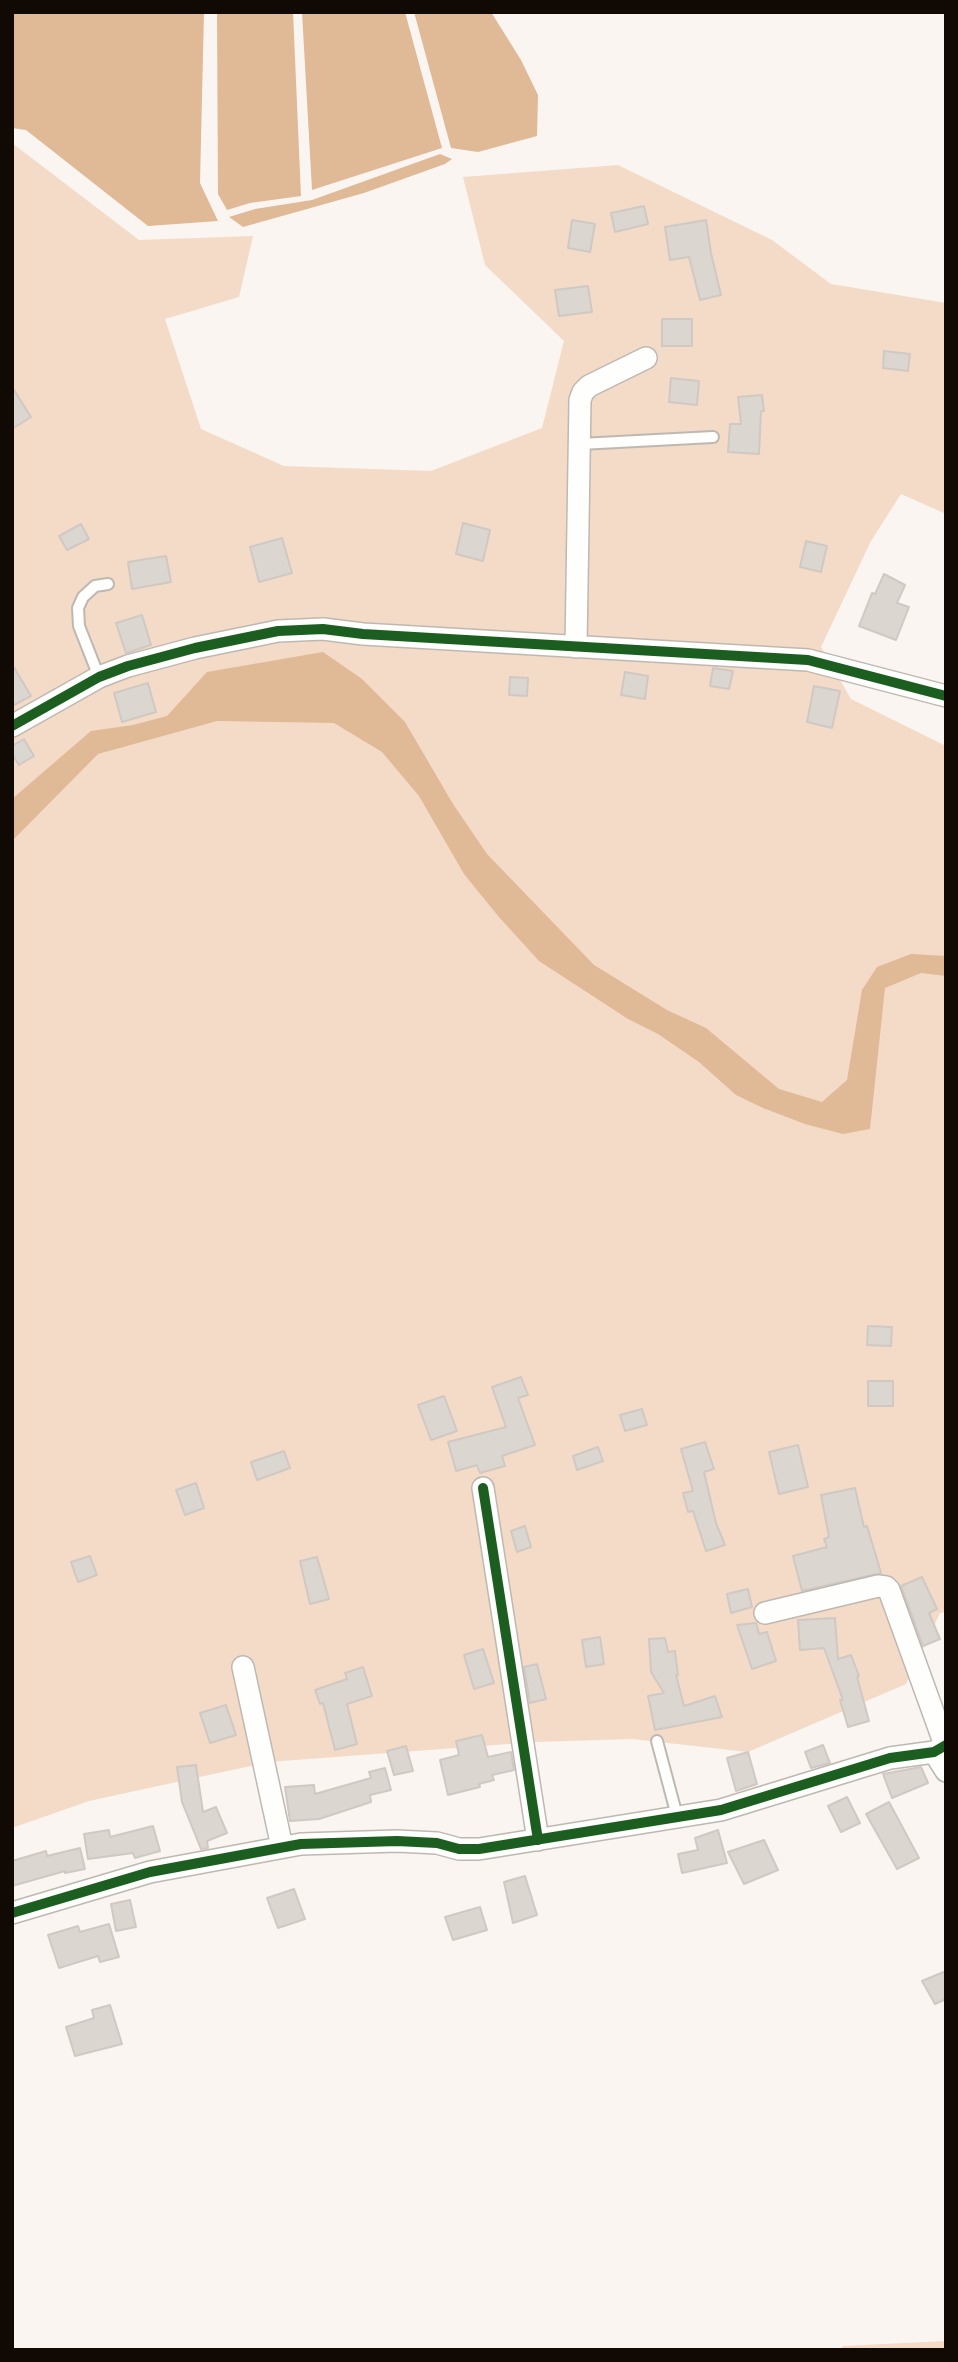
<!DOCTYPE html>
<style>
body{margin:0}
#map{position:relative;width:958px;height:2362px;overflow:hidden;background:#faf5f0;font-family:Signika,sans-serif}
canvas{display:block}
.frame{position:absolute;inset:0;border:14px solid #110a04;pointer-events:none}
</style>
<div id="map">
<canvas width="958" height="2362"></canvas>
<div class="frame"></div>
</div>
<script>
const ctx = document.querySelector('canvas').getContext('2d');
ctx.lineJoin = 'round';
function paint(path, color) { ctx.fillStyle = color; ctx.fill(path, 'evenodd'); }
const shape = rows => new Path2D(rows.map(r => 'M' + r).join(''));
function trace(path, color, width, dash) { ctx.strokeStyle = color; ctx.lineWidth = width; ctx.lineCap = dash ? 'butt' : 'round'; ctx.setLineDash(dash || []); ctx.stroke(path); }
const green = shape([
 [12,143,139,240,253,236,239,297,165,319,201,429,284,466,431,471,542,428,564,341,485,265,463,177,618,165,772,240,831,284,946,303,946,514,901,494,871,541,821,647,851,699,946,746,946,1612,940,1613,906,1684,748,1752,632,1739,535,1742,269,1762,89,1801,12,1828],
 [946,2341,946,2350,840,2350,843,2346]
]);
const water = shape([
 [12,12,204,12,200,183,218,221,148,226,26,130,12,128],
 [217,12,293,12,301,196,250,203,227,210,218,194],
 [302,12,405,12,442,148,312,190],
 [414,12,491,12,521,60,538,95,537,136,478,152,451,148],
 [440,154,452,159,445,164,364,193,243,227,229,217,255,209,312,200],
 [323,652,362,679,405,722,453,804,487,854,594,965,667,1010,706,1028,779,1089,822,1102,847,1080,862,990,877,967,911,954,946,956,946,976,921,973,885,988,870,1129,843,1134,805,1124,763,1108,736,1095,699,1062,658,1034,628,1019,539,961,499,917,464,874,419,796,382,752,334,723,217,721,98,754,12,841,12,799,91,731,133,725,167,716,207,672]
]);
const building = shape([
 [644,206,648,224,615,232,611,213,644,206],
 [572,220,595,224,590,252,568,248,572,220],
 [706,220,711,253,721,295,700,300,689,257,670,260,665,227,706,220],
 [588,286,592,312,559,316,555,290,588,286],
 [662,319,692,319,692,346,662,346,662,319],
 [884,351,910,354,908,371,883,368,884,351],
 [671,378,699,381,697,405,669,402,671,378],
 [12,387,31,417,12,429,12,387],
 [762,395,764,411,761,411,759,454,728,452,730,424,741,424,738,397,762,395],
 [463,523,490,530,483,561,456,554,463,523],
 [81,524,89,539,67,550,59,536,81,524],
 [282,538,292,573,259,582,250,547,282,538],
 [806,541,827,546,821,572,800,567,806,541],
 [166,556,171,582,132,589,128,562,166,556],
 [884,574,905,585,897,603,909,607,896,640,859,626,872,593,875,594,884,574],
 [142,615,151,645,126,653,116,623,142,615],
 [12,664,31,696,12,706,12,664],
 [713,668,733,671,729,689,710,686,713,668],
 [625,672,648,676,645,699,621,695,625,672],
 [510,677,528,678,527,696,509,695,510,677],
 [148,683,156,712,122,722,114,693,148,683],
 [814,686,840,691,832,728,807,722,814,686],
 [24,739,34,756,19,765,12,754,12,746,24,739],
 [868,1326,892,1327,891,1346,867,1345,868,1326],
 [521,1377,528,1395,518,1398,535,1445,502,1456,505,1466,480,1473,477,1465,456,1471,448,1442,506,1427,492,1387,521,1377],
 [868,1381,893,1381,893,1406,868,1406,868,1381],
 [444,1396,457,1431,431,1440,418,1405,444,1396],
 [642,1409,647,1425,625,1431,620,1415,642,1409],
 [705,1442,714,1469,704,1472,716,1523,725,1545,706,1551,693,1511,688,1512,683,1493,693,1491,681,1449,705,1442],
 [798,1445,808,1487,779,1494,769,1452,798,1445],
 [598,1447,603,1461,577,1470,573,1456,598,1447],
 [284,1451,290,1468,257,1480,251,1462,284,1451],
 [196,1483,204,1508,185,1515,176,1490,196,1483],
 [855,1488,864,1527,867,1526,881,1573,802,1591,793,1556,827,1547,824,1539,829,1537,821,1495,855,1488],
 [525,1526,531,1547,517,1552,511,1531,525,1526],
 [90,1556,97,1575,78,1582,71,1562,90,1556],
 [317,1557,329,1599,310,1604,300,1561,317,1557],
 [922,1577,937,1609,929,1613,940,1639,923,1646,901,1586,922,1577],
 [748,1589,752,1607,731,1613,727,1594,748,1589],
 [835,1618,838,1659,851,1655,859,1676,857,1677,869,1721,848,1727,840,1700,843,1700,824,1648,800,1650,798,1620,835,1618],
 [756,1623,759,1634,767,1632,776,1661,752,1669,737,1625,756,1623],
 [600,1637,604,1664,586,1667,582,1640,600,1637],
 [665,1638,668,1652,675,1651,678,1675,676,1675,684,1706,715,1696,722,1717,655,1730,648,1696,664,1693,651,1672,649,1639,665,1638],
 [483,1649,494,1683,474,1689,464,1655,483,1649],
 [537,1664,546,1699,530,1703,524,1667,537,1664],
 [363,1667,372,1696,347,1704,357,1744,335,1750,323,1703,320,1704,315,1690,347,1679,345,1673,363,1667],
 [226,1705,236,1735,210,1743,200,1713,226,1705],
 [482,1735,488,1757,511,1752,514,1770,492,1775,494,1780,479,1784,480,1787,448,1795,440,1760,459,1755,456,1741,482,1735],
 [823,1745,830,1763,811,1768,805,1752,823,1745],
 [406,1746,413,1771,394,1775,387,1751,406,1746],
 [748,1752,757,1784,736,1791,727,1758,748,1752],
 [196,1765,203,1812,216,1807,227,1833,207,1841,208,1848,201,1849,182,1802,177,1767,196,1765],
 [921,1767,928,1783,892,1798,883,1774,921,1767],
 [385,1768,391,1790,370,1795,371,1802,319,1819,290,1821,285,1787,314,1785,315,1794,371,1778,369,1772,385,1768],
 [847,1797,860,1823,841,1832,828,1806,847,1797],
 [889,1802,919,1858,897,1869,866,1814,889,1802],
 [153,1826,160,1851,135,1858,133,1853,88,1859,84,1834,109,1830,110,1837,153,1826],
 [718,1830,727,1863,682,1873,678,1854,698,1850,695,1838,718,1830],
 [764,1840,778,1870,744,1884,728,1852,764,1840],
 [80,1848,85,1869,65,1873,65,1871,12,1886,12,1861,46,1851,47,1856,80,1848],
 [525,1876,537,1915,513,1923,504,1882,525,1876],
 [294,1889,305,1919,278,1928,267,1898,294,1889],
 [130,1900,136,1927,116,1931,111,1904,130,1900],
 [480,1907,487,1930,453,1940,445,1917,480,1907],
 [109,1924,119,1957,100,1962,98,1956,59,1968,48,1935,78,1926,80,1932,109,1924],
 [946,1971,946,1999,935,2004,922,1981,946,1971],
 [110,2005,122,2044,75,2056,66,2027,94,2018,92,2010,110,2005]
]);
const service = shape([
 [580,444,713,437],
 [99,677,79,626,78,608,83,597,95,586,108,584],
 [657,1741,677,1816]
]);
const minor = shape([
 [576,647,580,400,583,392,589,386,646,358],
 [12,726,99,677,128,666,195,648,278,631,323,629,363,634,808,660,946,696],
 [483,1488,538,1840],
 [765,1613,878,1586,886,1587,889,1590,945,1745],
 [243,1667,282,1847],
 [934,1752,946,1771],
 [12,1913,150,1872,301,1844,397,1841,437,1843,459,1849,479,1849,721,1810,890,1758,934,1752,946,1745]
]);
const cycleway = shape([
 [12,726,99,677,128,666,195,648,278,631,323,629,363,634,808,660,946,696],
 [483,1488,538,1840],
 [12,1913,150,1872,301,1844,397,1841,437,1843,459,1849,479,1849,721,1810,890,1758,934,1752,946,1745]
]);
paint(green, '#f3dbc7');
paint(water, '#e0b997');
paint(building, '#dcd6d0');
trace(building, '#d0c9c3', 2);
trace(service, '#bfb8b2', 14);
trace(minor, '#bfb8b2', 24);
trace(service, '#fefefd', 10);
trace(minor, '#fefefd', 21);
trace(cycleway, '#1b5e20', 10);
</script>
